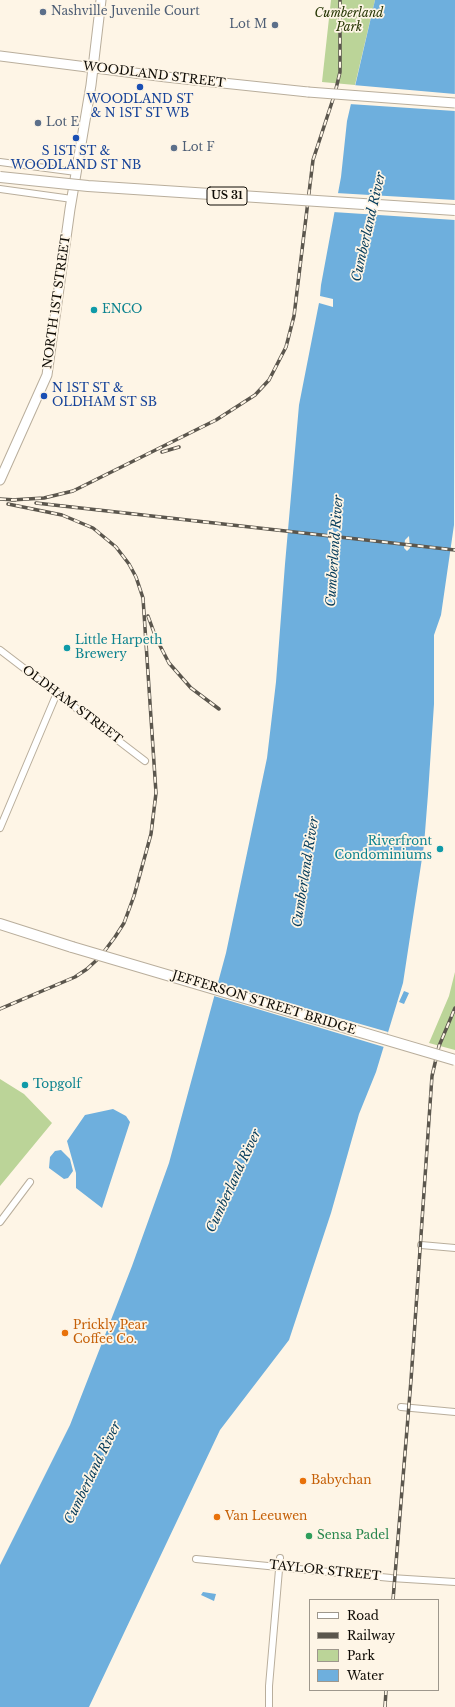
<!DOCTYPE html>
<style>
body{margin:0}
#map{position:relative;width:455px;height:1707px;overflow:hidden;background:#fef5e6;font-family:"Libre Baskerville",serif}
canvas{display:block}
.legend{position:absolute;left:309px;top:1599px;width:130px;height:92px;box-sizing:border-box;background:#fef5e6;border:1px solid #9e978c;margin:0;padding:5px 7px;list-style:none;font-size:12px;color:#0e0b05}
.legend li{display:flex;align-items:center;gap:8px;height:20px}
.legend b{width:20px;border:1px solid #9e978c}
</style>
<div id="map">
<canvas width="455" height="1707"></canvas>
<ul class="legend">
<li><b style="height:5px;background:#fff"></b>Road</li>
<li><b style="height:5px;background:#5b564d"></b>Railway</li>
<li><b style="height:11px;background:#bbd498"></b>Park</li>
<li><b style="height:11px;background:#6eafdd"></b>Water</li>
</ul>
</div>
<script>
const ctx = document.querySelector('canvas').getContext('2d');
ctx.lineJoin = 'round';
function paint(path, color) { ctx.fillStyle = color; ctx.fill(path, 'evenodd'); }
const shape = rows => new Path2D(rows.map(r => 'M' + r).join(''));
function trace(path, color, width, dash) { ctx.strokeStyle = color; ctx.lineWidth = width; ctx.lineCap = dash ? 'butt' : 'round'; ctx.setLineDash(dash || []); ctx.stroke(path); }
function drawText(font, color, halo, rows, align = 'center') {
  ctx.font = font + ' "Libre Baskerville",serif'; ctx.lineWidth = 3.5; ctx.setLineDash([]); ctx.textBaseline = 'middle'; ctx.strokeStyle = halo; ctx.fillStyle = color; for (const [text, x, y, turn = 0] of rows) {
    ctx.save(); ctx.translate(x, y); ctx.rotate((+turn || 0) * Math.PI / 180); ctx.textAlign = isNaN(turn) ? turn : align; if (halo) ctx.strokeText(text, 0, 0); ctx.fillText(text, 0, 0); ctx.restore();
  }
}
const green = shape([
 [331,0,375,0,355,85,322,82],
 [455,972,455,1050,429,1043,449,996],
 [0,1079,24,1094,52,1123,0,1186]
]);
const water = shape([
 [375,0,455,0,454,525,441,615,434,635,434,704,428,794,424,845,403,983,376,1072,359,1114,331,1213,289,1340,220,1430,89,1707,0,1707,0,1565,70,1425,132,1266,169,1163,226,953,267,758,276,682,285,564,299,405,319,303,333,307,333,299,320,296,321,285,341,177,347,121],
 [404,991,409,993,404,1004,399,1002],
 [113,1109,126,1116,130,1122,102,1208,76,1188,76,1173,67,1141,85,1115],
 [61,1150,70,1159,73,1171,68,1178,64,1179,49,1168,50,1157,55,1151],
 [203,1592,216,1594,214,1601,201,1595]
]);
const pier = shape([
 [353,85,455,94,455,111,349,104],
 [336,193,455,200,455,220,333,212],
 [333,528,334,539,330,543,328,539,329,531],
 [409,536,410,548,407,551,404,548,405,540],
 [218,983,388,1032,384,1047,214,996]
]);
const street = shape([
 [0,162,76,172],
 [0,189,72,199],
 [0,650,145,761],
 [0,828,57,693],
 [0,1222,30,1182],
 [421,1245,455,1248],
 [401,1407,455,1412],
 [196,1559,391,1578,455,1582],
 [269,1707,269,1686,280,1558]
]);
const secondary = shape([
 [0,56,166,77,308,92],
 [0,480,47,375,70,209,91,85,101,0]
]);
const primary = shape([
 [0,924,72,947]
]);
const rail = shape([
 [162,452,179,447],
 [0,499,16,500],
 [11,500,44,498,73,491,216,420,255,395,269,380,286,347,294,316,313,160,335,93,340,72,340,0],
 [36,503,455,550],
 [148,616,156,638,169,663,191,688,219,709],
 [0,1009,75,977,87,969,100,957,115,937,124,923,134,896,151,834,156,793,143,598,136,577,129,564,116,547,93,528,62,515,8,504],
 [393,1600,411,1380,432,1076,439,1046,455,1008],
 [385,1707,386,1690]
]);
const secondaryBridge = shape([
 [308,92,455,103]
]);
const primaryBridge = shape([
 [0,177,88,186,455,210],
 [72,947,455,1060]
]);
const markers = [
 [43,12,4,"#5c6f8a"],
 [275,25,4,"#5c6f8a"],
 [140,87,4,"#1a4fb4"],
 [38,123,4,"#5c6f8a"],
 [76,138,4,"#1a4fb4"],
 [174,148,4,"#5c6f8a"],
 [94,310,4,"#0f9aa8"],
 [44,396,4,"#1a4fb4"],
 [67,648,4,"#0f9aa8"],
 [440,849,4,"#0f9aa8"],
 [25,1085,4,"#0f9aa8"],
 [65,1333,4,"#e8710a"],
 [303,1481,4,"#e8710a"],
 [217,1517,4,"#e8710a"],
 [309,1536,4,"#2e9e5b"]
];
const shields = [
 [227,196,40]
];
const shieldNames = [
 ["US 31",227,196]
];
const serviceNames = [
 ["Nashville Juvenile Court",51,12],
 ["Lot M",267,25,"right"],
 ["Lot E",46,123],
 ["Lot F",182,148]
];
const parkNames = [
 ["Cumberland",349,14],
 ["Park",349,28]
];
const streetNames = [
 ["WOODLAND STREET",154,75,7],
 ["NORTH 1ST STREET",57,302,-82],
 ["OLDHAM STREET",72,705,37],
 ["JEFFERSON STREET BRIDGE",264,1003,17],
 ["TAYLOR STREET",325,1571,6]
];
const transitNames = [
 ["WOODLAND ST",140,100],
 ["& N 1ST ST WB",140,114],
 ["S 1ST ST &",76,152],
 ["WOODLAND ST NB",76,166],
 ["N 1ST ST &",52,389,"left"],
 ["OLDHAM ST SB",52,403,"left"]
];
const cultureNames = [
 ["ENCO",102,310],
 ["Little Harpeth",75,641],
 ["Brewery",75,655],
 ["Riverfront",432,842,"right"],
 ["Condominiums",432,856,"right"],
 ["Topgolf",33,1085]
];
const foodNames = [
 ["Prickly Pear",73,1326],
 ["Coffee Co.",73,1340],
 ["Babychan",311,1481],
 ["Van Leeuwen",225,1517]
];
const leisureNames = [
 ["Sensa Padel",317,1536]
];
const waterNames = [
 ["Cumberland River",369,227,-77],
 ["Cumberland River",335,551,-86],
 ["Cumberland River",306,872,-81],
 ["Cumberland River",234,1181,-65],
 ["Cumberland River",93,1473,-64]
];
paint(green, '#bbd498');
paint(water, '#6eafdd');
paint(pier, '#fef5e6');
trace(street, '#b9ae9c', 8);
trace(secondary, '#b9ae9c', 11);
trace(primary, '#b9ae9c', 12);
trace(street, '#fff', 6);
trace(secondary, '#fff', 9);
trace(primary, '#fff', 10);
trace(rail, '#5b564d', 3.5);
trace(rail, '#fef5e6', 2, [6]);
trace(secondaryBridge, '#b9ae9c', 11, []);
trace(primaryBridge, '#b9ae9c', 12, []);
trace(secondaryBridge, '#fff', 9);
trace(primaryBridge, '#fff', 10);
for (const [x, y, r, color] of markers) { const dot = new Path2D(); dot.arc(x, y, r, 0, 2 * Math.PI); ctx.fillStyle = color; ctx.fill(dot); trace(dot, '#fef5e6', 1.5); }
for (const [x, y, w] of shields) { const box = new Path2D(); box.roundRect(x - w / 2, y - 9, w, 18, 3); ctx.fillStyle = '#fef5e6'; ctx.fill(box); trace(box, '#0e0b05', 1); }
drawText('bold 11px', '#0e0b05', null, shieldNames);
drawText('12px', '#4e5e75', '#fef5e6', serviceNames, 'left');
drawText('italic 12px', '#273705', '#fef5e6', parkNames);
drawText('12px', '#0e0b05', '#fef5e6', streetNames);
drawText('12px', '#164399', '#fef5e6', transitNames);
drawText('12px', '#0d838f', '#fef5e6', cultureNames, 'left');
drawText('12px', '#c56008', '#fef5e6', foodNames, 'left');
drawText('12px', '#27864d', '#fef5e6', leisureNames, 'left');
drawText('italic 13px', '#063c5b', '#fef5e6', waterNames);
</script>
